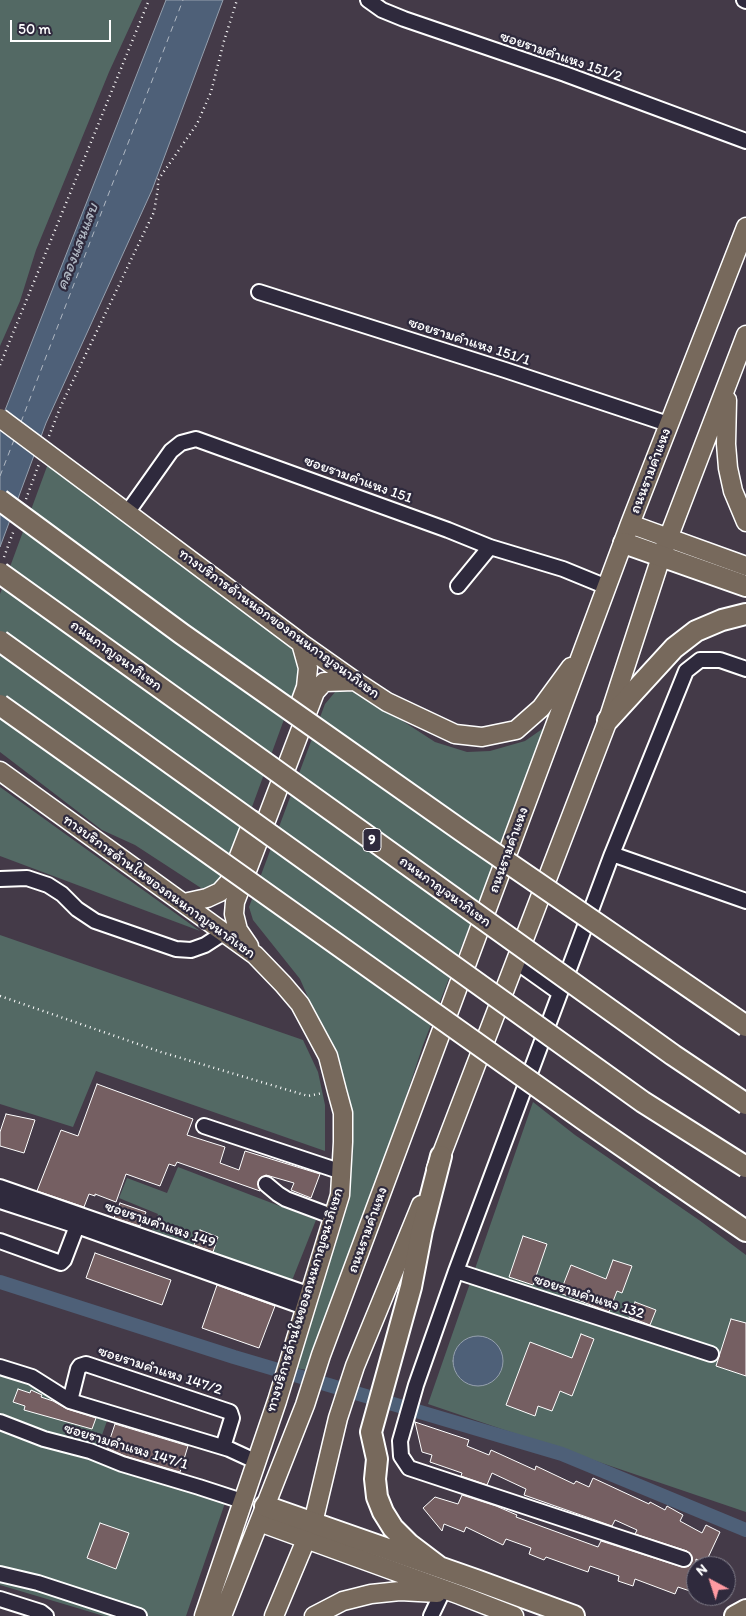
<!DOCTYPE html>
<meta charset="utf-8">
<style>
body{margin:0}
#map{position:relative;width:746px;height:1616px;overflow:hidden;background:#443a48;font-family:Itim,sans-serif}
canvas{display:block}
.north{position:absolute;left:686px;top:1556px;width:50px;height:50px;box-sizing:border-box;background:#2f2a3d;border:1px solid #827f8b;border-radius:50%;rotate:320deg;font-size:14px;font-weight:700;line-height:20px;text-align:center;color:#fff}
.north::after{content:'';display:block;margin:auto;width:18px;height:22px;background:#ff9aa2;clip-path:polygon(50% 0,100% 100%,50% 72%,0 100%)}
.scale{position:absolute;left:10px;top:20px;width:101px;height:22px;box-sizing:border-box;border:2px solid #fff;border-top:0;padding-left:6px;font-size:15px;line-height:18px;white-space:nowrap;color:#fff;-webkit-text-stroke:4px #2f2a3d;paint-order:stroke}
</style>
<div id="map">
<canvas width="746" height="1616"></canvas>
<div class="north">N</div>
<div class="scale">50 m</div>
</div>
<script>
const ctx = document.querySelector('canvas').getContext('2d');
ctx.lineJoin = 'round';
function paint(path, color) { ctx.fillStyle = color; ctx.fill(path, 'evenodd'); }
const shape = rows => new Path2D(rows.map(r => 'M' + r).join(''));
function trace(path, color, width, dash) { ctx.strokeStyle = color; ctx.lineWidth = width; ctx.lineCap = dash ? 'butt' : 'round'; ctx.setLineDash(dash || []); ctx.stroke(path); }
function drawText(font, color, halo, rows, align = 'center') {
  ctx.font = font + ' Itim,"Playpen Sans Thai",sans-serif'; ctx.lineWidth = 4.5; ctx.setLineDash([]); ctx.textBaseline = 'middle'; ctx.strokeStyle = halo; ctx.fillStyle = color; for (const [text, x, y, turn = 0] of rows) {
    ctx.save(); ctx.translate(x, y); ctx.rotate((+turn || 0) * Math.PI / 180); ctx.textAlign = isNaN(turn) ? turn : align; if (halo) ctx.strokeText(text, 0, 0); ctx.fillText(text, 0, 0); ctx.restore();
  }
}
const green = shape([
 [0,0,142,0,109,72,36,250,20,301,0,346],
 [49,461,296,649,301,673,226,878,215,888,201,888,135,845,102,830,0,752,0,594],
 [336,691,358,692,435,742,467,752,490,751,525,741,548,725,423,1045,367,1215,307,1370,295,1368,342,1224,353,1152,346,1092,333,1054,300,979,253,920,249,907,325,704],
 [0,787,200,931,0,856],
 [0,935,303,1040,318,1072,325,1105,325,1151,96,1071,73,1127,0,1104],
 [533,1102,575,1135,699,1220,746,1255,746,1512,428,1404],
 [178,1167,316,1220,291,1283,152,1230,158,1214,119,1198,127,1178,167,1193],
 [0,1376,30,1380,107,1421,94,1457,226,1500,186,1616,104,1616,0,1585]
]);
const water = shape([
 [166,0,223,0,152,190,46,423,0,547,0,423,166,0],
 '453 1361a25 25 0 1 1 50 0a25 25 0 1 1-50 0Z'
]);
const canal = shape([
 [0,1282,234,1357,562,1454,746,1530]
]);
const ferry = shape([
 [21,422,183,0],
 [0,476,14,440]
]);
const building = shape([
 [97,1084,193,1119,187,1135,225,1147,220,1163,239,1170,245,1151,320,1174,311,1198,291,1190,294,1183,266,1175,260,1178,258,1182,260,1191,177,1162,175,1166,169,1164,160,1186,126,1174,116,1202,95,1194,95,1196,89,1194,84,1207,37,1191,61,1130,78,1136,97,1084],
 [6,1114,35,1120,24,1153,0,1146,0,1132,6,1114],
 [120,1203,146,1212,140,1226,114,1218,120,1203],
 [200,1230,218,1237,213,1252,194,1245,200,1230],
 [523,1236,547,1244,533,1285,509,1277,523,1236],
 [95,1253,171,1280,162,1305,86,1278,95,1253],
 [613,1260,632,1266,622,1293,617,1291,609,1312,560,1293,571,1265,606,1279,613,1260],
 [217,1285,275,1306,259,1348,202,1328,217,1285],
 [635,1302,656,1310,650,1325,629,1317,635,1302],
 [731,1319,746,1323,746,1376,716,1366,731,1319],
 [581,1334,594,1339,572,1396,560,1391,552,1411,538,1406,535,1416,506,1405,530,1342,572,1358,581,1334],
 [18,1389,30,1393,31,1390,42,1395,41,1397,53,1401,67,1409,96,1418,92,1429,24,1410,25,1406,13,1402,18,1389],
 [415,1422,469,1440,467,1446,489,1455,491,1450,535,1470,536,1466,574,1484,576,1481,589,1487,593,1478,649,1504,650,1502,665,1510,667,1506,683,1515,680,1521,702,1533,706,1525,720,1532,705,1564,696,1559,696,1593,678,1587,675,1594,635,1579,633,1586,618,1581,619,1576,590,1566,588,1572,546,1557,544,1560,529,1554,531,1548,506,1539,503,1545,466,1527,464,1532,444,1524,442,1531,423,1508,435,1497,458,1504,462,1495,496,1506,517,1515,516,1517,598,1547,601,1541,682,1567,689,1566,692,1561,692,1557,687,1551,635,1534,637,1530,615,1520,612,1526,524,1495,526,1489,492,1473,487,1485,461,1476,462,1473,430,1462,432,1455,422,1452,415,1422],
 [115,1424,188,1446,180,1472,125,1456,107,1448,115,1424],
 [100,1523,129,1533,116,1569,87,1558,100,1523]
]);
const path = shape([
 [0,365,149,0],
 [49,436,60,408,154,212,158,188,158,180,197,124,211,92,224,41,237,0],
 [26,499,39,464],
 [4,557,14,530],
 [0,996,161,1052,308,1096,323,1093]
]);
const minor = shape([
 [368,0,382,10,404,19,565,74,746,141],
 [744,0,746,1],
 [259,292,505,370,668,424],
 [127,513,171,451,181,443,196,439,448,530,490,547,563,569,607,587],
 [458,586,490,547],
 [612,854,746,901],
 [0,879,27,878,48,885,62,894,77,909,95,921,176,949,191,950,205,945,225,932],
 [515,961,560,993],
 [204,1126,342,1172],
 [266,1184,278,1194,286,1199,334,1217],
 [0,1187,308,1294],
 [0,1201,77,1226,304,1307],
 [0,1241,61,1263,64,1260,77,1226],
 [456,1271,711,1354],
 [0,1367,32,1377,70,1401,229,1449,255,1461],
 [70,1401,78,1369,80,1366,86,1364,230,1412,232,1418,223,1447],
 [0,1422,44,1439,90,1451,122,1464,199,1487,242,1501],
 [684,1559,409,1468,401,1456,400,1441,416,1385,456,1271,612,854,686,671,700,660,720,660,746,669],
 [0,1574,38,1583,139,1616],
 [0,1599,41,1612,46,1616],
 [431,1616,442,1593]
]);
const major = shape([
 [727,400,726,444,728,468,733,491,746,522],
 [106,497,301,643,355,681,387,702,455,734,482,737,516,730,541,708,571,667],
 [630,524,746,566],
 [299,706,306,687,308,668,301,643],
 [0,771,255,955,283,984,300,1004,328,1056,337,1091,343,1113,343,1142,340,1195,277,1401,204,1616],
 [184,903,207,898,220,892,229,882,253,820],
 [249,946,238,930,234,914,235,902,315,692,324,682,355,681],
 [436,1169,608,720,661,557,746,335],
 [259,1522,460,1595,514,1616],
 [222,1616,305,1405,321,1355,630,524,746,227],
 [274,1616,313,1523,338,1418,355,1366,421,1205],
 [314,1616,343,1601,371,1594,400,1591,437,1593]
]);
const highway = shape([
 [624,543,746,586],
 [608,720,674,648,696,631,722,620,746,614],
 [667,1177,746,1231],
 [265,1506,476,1580,574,1616],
 [438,1566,409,1544,393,1528,383,1512,377,1497,375,1479,377,1459,371,1432,411,1287,422,1230,441,1156],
 [735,1616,746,1610]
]);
const majorBridge = shape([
 [0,418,106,497]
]);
const highwayBridge = shape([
 [0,500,182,634,469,836,746,1026],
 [0,573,673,1055,746,1104],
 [0,641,643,1102,746,1167],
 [0,705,590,1124,667,1177]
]);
const shields = [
 [372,840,18]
];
const shieldNames = [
 ["9",372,840]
];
const streetNames = [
 ["ซอยรามคำแหง 151/2",561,57,19],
 ["ซอยรามคำแหง 151/1",469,342,18],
 ["ถนนรามคำแหง",651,471,-69],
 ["ซอยรามคำแหง 151",358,480,20],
 ["ทางบริการด้านนอกของถนนกาญจนาภิเษก",279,624,36],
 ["ถนนกาญจนาภิเษก",116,656,36],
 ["ถนนรามคำแหง",509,850,-70],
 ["ทางบริการด้านในของถนนกาญจนาภิเษก",159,887,36],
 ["ถนนกาญจนาภิเษก",445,892,36],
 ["ซอยรามคำแหง 149",160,1225,19],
 ["ถนนรามคำแหง",368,1230,-70],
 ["ซอยรามคำแหง 132",589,1297,18],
 ["ทางบริการด้านในของถนนกาญจนาภิเษก",305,1300,-73],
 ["ซอยรามคำแหง 147/2",160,1371,18],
 ["ซอยรามคำแหง 147/1",126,1447,17]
];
const waterNames = [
 ["คลองแสนแสบ",78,247,-69]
];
paint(green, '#536964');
paint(water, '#4e6078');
trace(water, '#95a0ae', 1);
trace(canal, '#4e6078', 14);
trace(ferry, '#afb7c2', 1, [6, 5]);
paint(building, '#755f62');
trace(building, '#fff', 1);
trace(minor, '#fff', 18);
trace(major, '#fff', 21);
trace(highway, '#fff', 24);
trace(path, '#fff', 2.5, [1, 4]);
trace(minor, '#2f2a3d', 14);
trace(major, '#77695c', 18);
trace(highway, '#77695c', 20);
trace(majorBridge, '#fff', 21, []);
trace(highwayBridge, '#fff', 24, []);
trace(majorBridge, '#77695c', 18);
trace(highwayBridge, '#77695c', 20);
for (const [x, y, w] of shields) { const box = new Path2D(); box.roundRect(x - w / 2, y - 11.5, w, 23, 4); ctx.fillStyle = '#2f2a3d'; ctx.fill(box); trace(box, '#fff', 1); }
drawText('bold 14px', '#fff', null, shieldNames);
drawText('15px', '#fff', '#2f2a3d', streetNames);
drawText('italic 16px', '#afb7c2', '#2f2a3d', waterNames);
</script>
